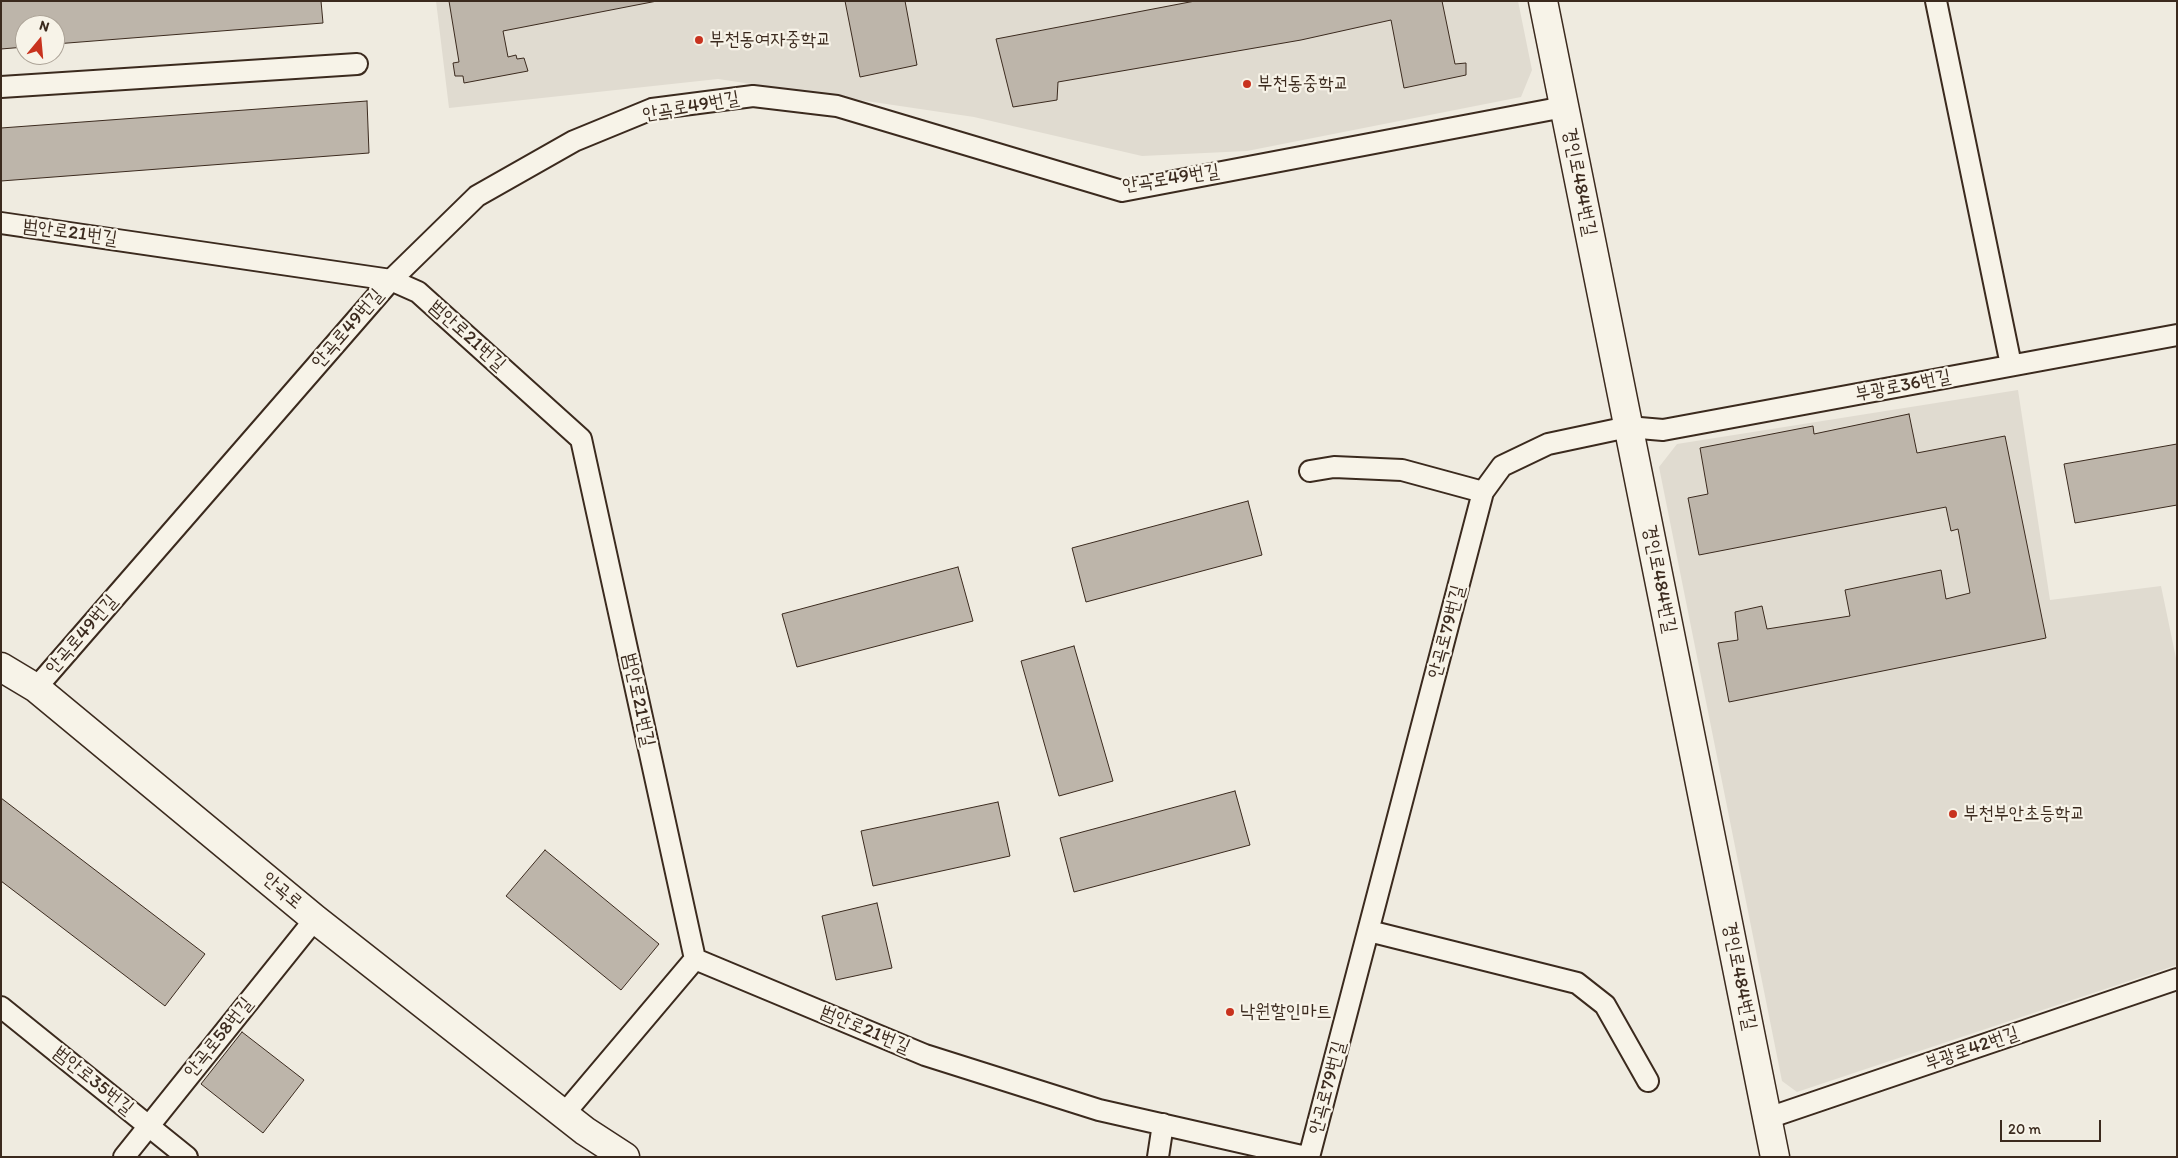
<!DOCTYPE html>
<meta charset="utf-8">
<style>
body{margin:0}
#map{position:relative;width:2178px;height:1158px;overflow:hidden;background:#efebe0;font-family:Itim,sans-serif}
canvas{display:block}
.frame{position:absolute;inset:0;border:2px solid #3b2a1e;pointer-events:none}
.north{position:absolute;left:15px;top:15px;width:50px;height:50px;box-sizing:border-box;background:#f7f3e8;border:1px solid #aca397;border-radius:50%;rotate:17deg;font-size:14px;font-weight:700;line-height:20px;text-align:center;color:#3b2a1e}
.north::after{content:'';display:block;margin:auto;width:18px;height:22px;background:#c8321e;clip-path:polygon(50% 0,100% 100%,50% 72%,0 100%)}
.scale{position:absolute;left:2000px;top:1120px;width:101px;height:22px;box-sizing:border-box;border:2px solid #3b2a1e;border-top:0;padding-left:6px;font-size:15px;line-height:18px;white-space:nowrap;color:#3b2a1e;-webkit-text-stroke:4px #f7f3e8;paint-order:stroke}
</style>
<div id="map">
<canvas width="2178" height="1158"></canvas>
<div class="frame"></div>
<div class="north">N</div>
<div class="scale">20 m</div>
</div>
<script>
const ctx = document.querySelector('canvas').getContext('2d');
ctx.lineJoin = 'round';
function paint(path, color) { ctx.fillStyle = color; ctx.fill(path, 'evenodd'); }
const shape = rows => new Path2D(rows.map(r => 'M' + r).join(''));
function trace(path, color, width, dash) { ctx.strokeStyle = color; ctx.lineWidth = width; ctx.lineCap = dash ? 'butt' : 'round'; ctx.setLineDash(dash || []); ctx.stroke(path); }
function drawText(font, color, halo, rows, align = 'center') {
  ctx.font = font + ' Itim,"Poor Story",sans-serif'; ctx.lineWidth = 4.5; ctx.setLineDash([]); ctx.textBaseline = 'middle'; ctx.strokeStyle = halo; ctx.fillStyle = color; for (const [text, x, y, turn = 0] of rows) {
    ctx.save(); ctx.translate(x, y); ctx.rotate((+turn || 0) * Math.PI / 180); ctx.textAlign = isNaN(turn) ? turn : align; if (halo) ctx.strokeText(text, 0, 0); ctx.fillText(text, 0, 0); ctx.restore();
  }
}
const built = shape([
 [436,1,1518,1,1532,70,1521,97,1247,151,1142,156,974,117,718,79,449,108],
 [2018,390,2050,600,2161,586,2177,663,2177,965,1797,1092,1782,1081,1659,467,1677,444]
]);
const building = shape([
 [1,1,321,1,323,23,55,44,55,25,25,25,25,47,1,49,1,1],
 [449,1,657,1,503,31,508,57,516,55,517,59,524,58,528,71,464,83,463,76,455,76,453,63,459,62,449,1],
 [845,1,905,1,917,65,860,77,845,1],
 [1195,1,1442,1,1455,64,1466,63,1466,75,1404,88,1391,20,1301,40,1058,82,1057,100,1013,107,996,39,1195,1],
 [367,101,369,153,1,181,1,128,367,101],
 [1909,414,1917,453,2005,436,2046,638,1729,702,1718,643,1738,640,1735,612,1762,606,1767,629,1850,616,1845,590,1941,570,1946,599,1970,593,1958,529,1951,531,1946,507,1699,555,1688,498,1708,494,1700,448,1813,426,1814,434,1909,414],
 [2177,444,2177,505,2075,523,2064,464,2177,444],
 [1248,501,1262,555,1086,602,1072,548,1248,501],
 [958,567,973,621,797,667,782,614,958,567],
 [1074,646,1113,781,1059,796,1021,661,1074,646],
 [1235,791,1250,845,1074,892,1060,838,1235,791],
 [1,798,205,954,165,1006,1,881,1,798],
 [998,802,1010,856,873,886,861,831,998,802],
 [545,850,659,944,621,990,506,896,545,850],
 [877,903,892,968,836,980,822,916,877,903],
 [242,1032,304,1080,263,1133,201,1084,242,1032]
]);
const service = shape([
 [1936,1,2011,365],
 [1,87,357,64],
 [1,223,391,280,418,292,581,439,695,959,925,1055,1099,1110,1306,1157],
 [1310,471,1334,467,1402,470,1483,492],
 [36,688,391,280,477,196,574,141,652,109,753,96,837,106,1122,191,1564,107],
 [1369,931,1577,983,1605,1005,1648,1081],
 [1,1007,187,1157],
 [564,1114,695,959],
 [1768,1118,2177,979],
 [124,1157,315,919],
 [1158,1157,1163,1124],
 [1309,1157,1483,492,1502,466,1548,444,1628,427,1663,430,2177,335]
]);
const minor = shape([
 [1543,1,1775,1157]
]);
const tertiary = shape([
 [1,667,36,688,315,919,585,1131,625,1157]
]);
const markers = [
 [699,40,5,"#c8321e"],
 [1247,84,5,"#c8321e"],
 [1953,814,5,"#c8321e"],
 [1230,1012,5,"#c8321e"]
];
const poiNames = [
 ["부천동여자중학교",709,40],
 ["부천동중학교",1257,84],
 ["부천부안초등학교",1963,814],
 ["낙원할인마트",1240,1012]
];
const streetNames = [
 ["안곡로49번길",691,107,-10],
 ["안곡로49번길",1171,179,-9],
 ["경인로484번길",1579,182,79],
 ["범안로21번길",70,233,8],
 ["안곡로49번길",348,329,-49],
 ["범안로21번길",467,336,42],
 ["부광로36번길",1903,386,-11],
 ["경인로484번길",1659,579,79],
 ["안곡로79번길",1447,632,-75],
 ["안곡로49번길",82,635,-49],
 ["범안로21번길",638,700,78],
 ["안곡로",282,891,40],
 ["경인로484번길",1739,976,79],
 ["범안로21번길",865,1030,23],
 ["안곡로58번길",219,1038,-51],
 ["부광로42번길",1972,1049,-19],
 ["범안로35번길",93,1081,39],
 ["안곡로79번길",1328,1088,-75]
];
paint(built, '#e0dbd0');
paint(building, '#bdb5aa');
trace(building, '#3b2a1e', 1);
trace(service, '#3b2a1e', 24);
trace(minor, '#3b2a1e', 31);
trace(tertiary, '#3b2a1e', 31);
trace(service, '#f7f3e8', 20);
trace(minor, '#f7f3e8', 28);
trace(tertiary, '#f7f3e8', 28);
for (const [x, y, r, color] of markers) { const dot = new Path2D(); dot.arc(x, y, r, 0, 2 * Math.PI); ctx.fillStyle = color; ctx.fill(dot); trace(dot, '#f7f3e8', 2); }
drawText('19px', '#3b2a1e', '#f7f3e8', poiNames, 'left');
drawText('19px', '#3b2a1e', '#f7f3e8', streetNames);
</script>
